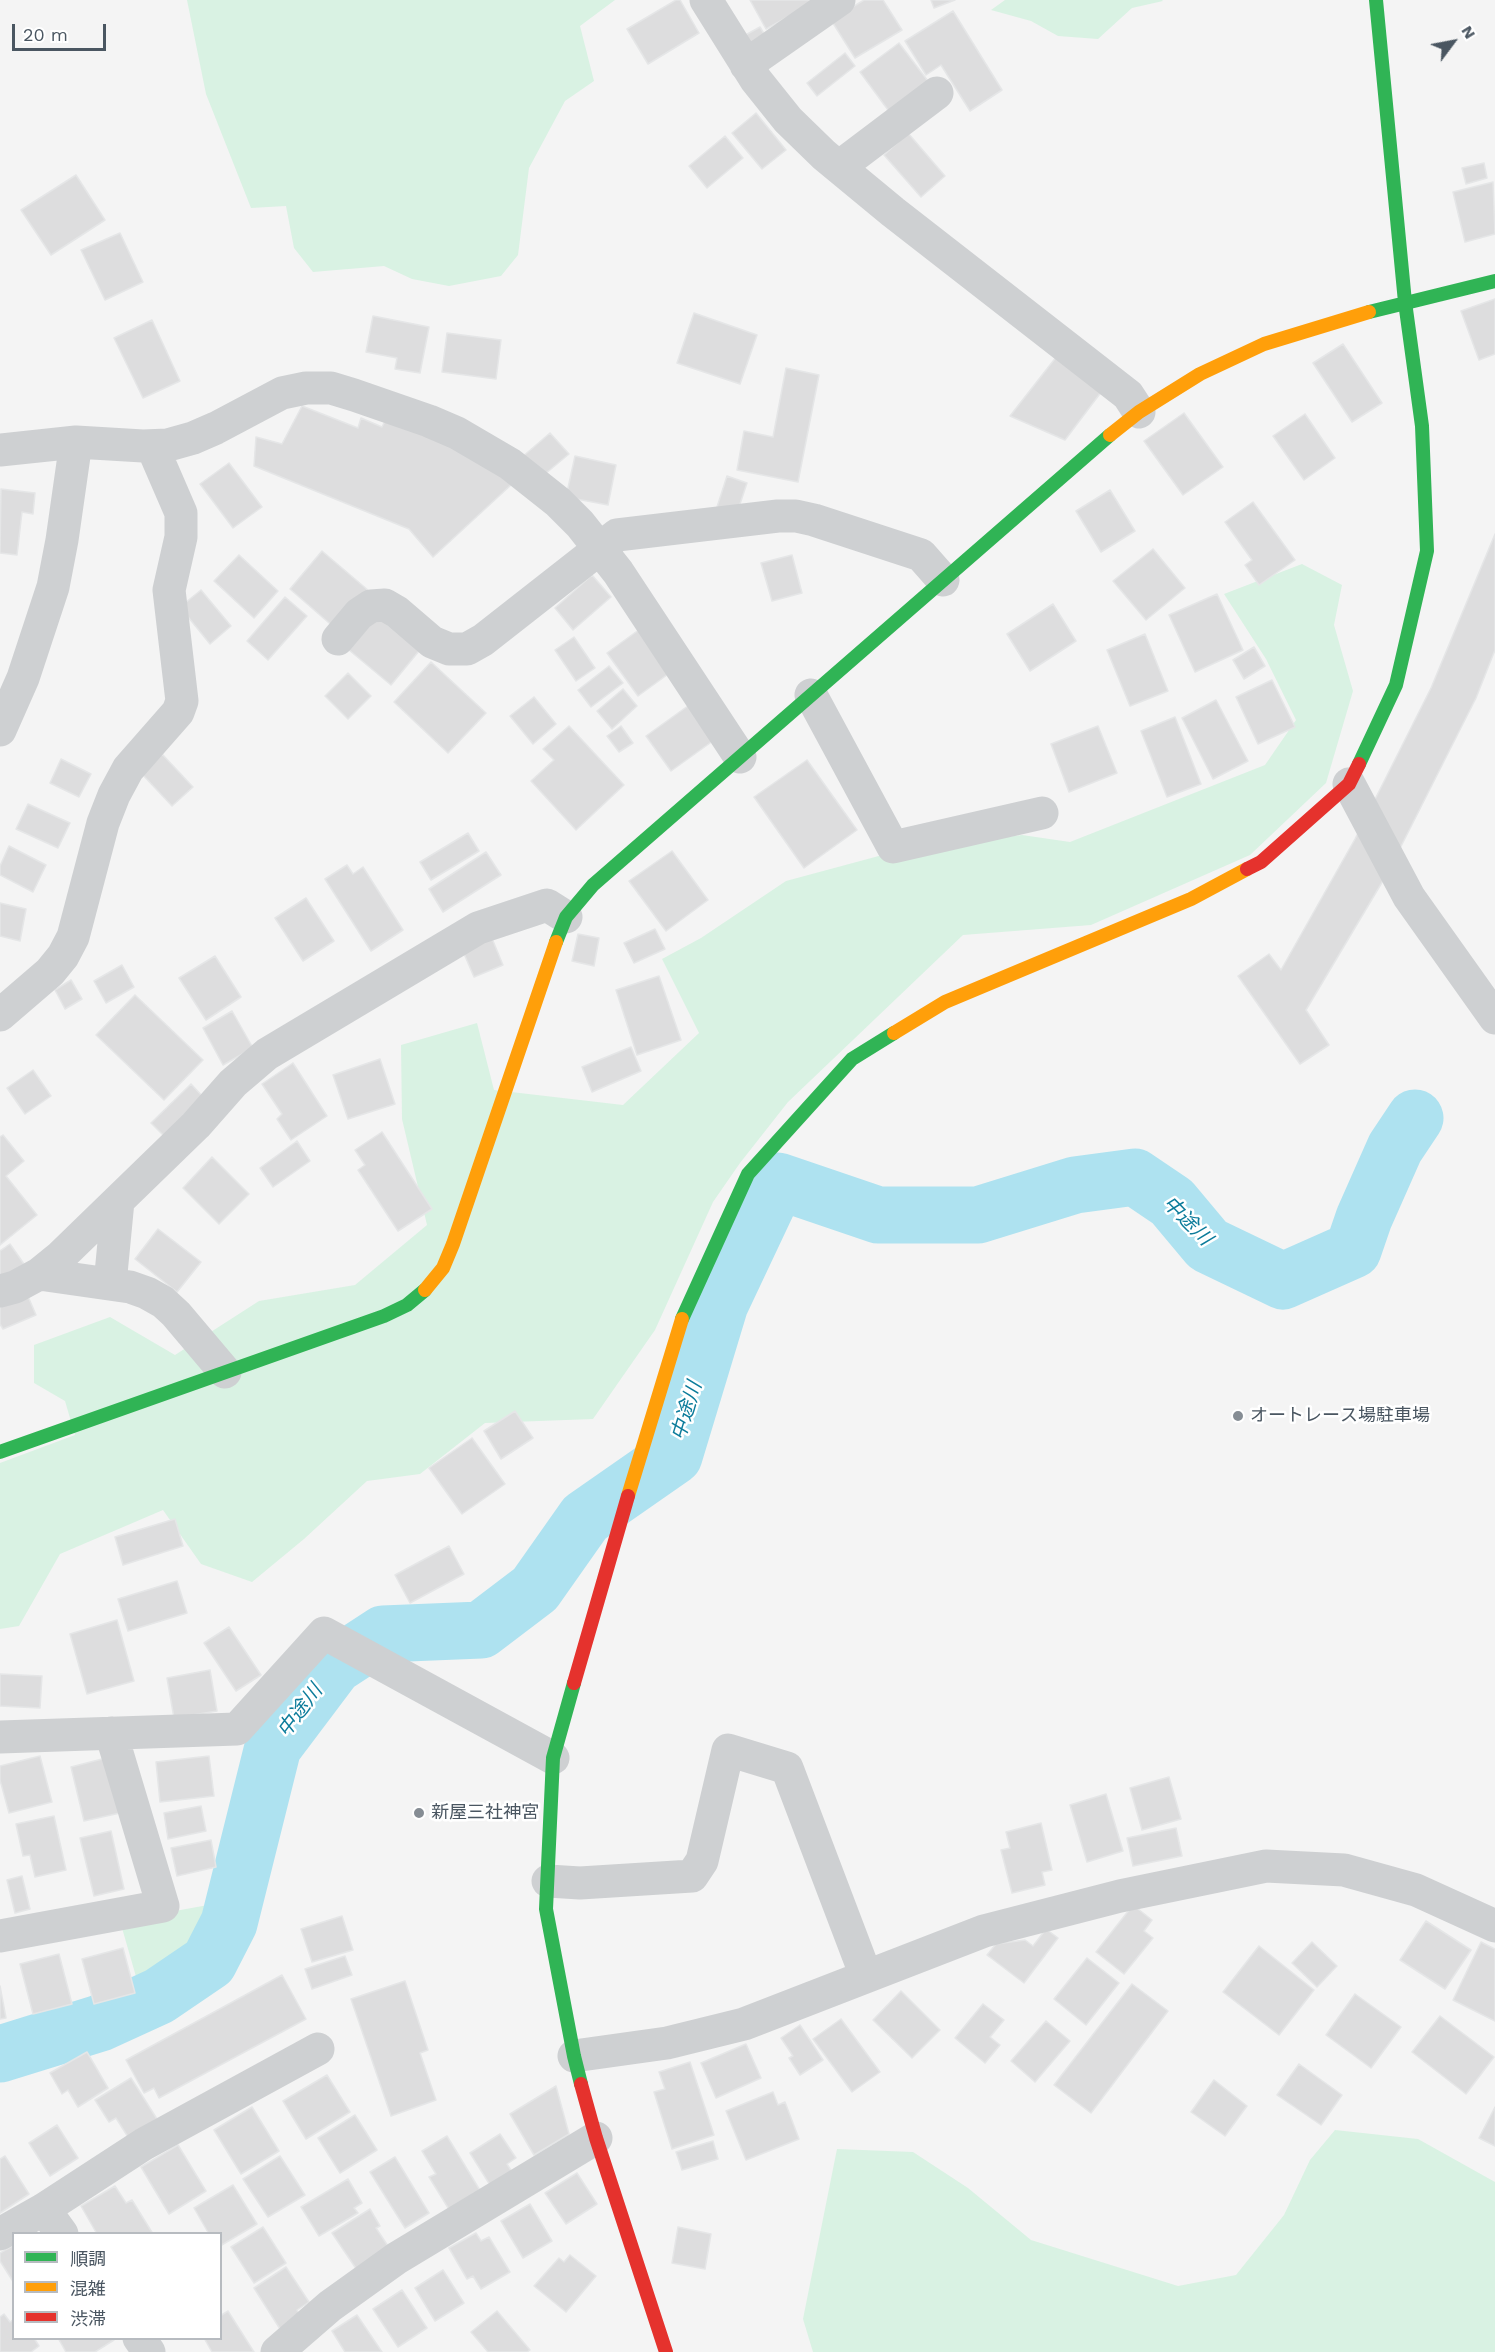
<!DOCTYPE html>
<meta charset="utf-8">
<style>
body{margin:0}
#map{position:relative;width:1495px;height:2352px;overflow:hidden;background:#f4f4f4;font-family:"Work Sans","Noto Sans JP",sans-serif}
canvas{display:block}
.legend{position:absolute;left:12px;top:2232px;width:210px;height:108px;box-sizing:border-box;background:#fff;border:2px solid #b7bbc0;margin:0;padding:8px 10px;list-style:none;font-size:18px;color:#4a5661}
.legend li{display:flex;align-items:center;gap:12px;height:30px}
.legend b{width:30px;border:2px solid #b7bbc0}
.north{position:absolute;left:1423px;top:12px;width:60px;height:60px;-webkit-text-stroke:4px #fff;paint-order:stroke;rotate:58deg;font-size:16px;font-weight:700;line-height:24px;text-align:center;color:#4a5661}
.north::after{content:'';display:block;margin:auto;width:21px;height:27px;background:#4a5661;clip-path:polygon(50% 0,100% 100%,50% 72%,0 100%)}
.scale{position:absolute;left:12px;top:24px;width:94px;height:27px;box-sizing:border-box;border:3px solid #4a5661;border-top:0;padding-left:8px;font-size:18px;line-height:21px;white-space:nowrap;color:#4a5661;-webkit-text-stroke:4px #fff;paint-order:stroke}
</style>
<div id="map">
<canvas width="1495" height="2352"></canvas>
<ul class="legend">
<li><b style="height:8px;background:#30b455"></b>順調</li>
<li><b style="height:8px;background:#ff9f0a"></b>混雑</li>
<li><b style="height:8px;background:#e5322d"></b>渋滞</li>
</ul>
<div class="north">N</div>
<div class="scale">20 m</div>
</div>
<script>
const ctx = document.querySelector('canvas').getContext('2d');
ctx.lineJoin = 'round';
function paint(path, color) { ctx.fillStyle = color; ctx.fill(path, 'evenodd'); }
const shape = rows => new Path2D(rows.map(r => 'M' + r).join(''));
function trace(path, color, width, dash) { ctx.strokeStyle = color; ctx.lineWidth = width; ctx.lineCap = dash ? 'butt' : 'round'; ctx.setLineDash(dash || []); ctx.stroke(path); }
function drawText(font, color, halo, rows, align = 'center') {
  ctx.font = font + ' "Work Sans","Noto Sans JP",sans-serif'; ctx.lineWidth = 5; ctx.setLineDash([]); ctx.textBaseline = 'middle'; ctx.strokeStyle = halo; ctx.fillStyle = color; for (const [text, x, y, turn = 0] of rows) {
    ctx.save(); ctx.translate(x, y); ctx.rotate((+turn || 0) * Math.PI / 180); ctx.textAlign = isNaN(turn) ? turn : align; if (halo) ctx.strokeText(text, 0, 0); ctx.fillText(text, 0, 0); ctx.restore();
  }
}
const green = shape([
 [187,0,615,0,580,26,594,81,565,101,529,168,518,255,501,276,449,286,412,279,384,266,313,272,294,248,286,206,251,208,206,94],
 [1005,0,1162,0,1163,1,1132,8,1098,39,1058,36,1031,21,991,10],
 [1302,564,1342,585,1334,625,1353,691,1326,783,1250,855,1091,925,963,935,788,1102,740,1163,713,1202,655,1330,593,1419,485,1423,420,1474,367,1481,304,1539,252,1582,201,1564,163,1510,60,1554,19,1626,0,1629,0,1463,75,1435,65,1401,34,1383,34,1345,110,1317,175,1355,259,1301,355,1285,427,1225,402,1119,401,1045,477,1023,494,1090,623,1105,699,1033,662,959,701,938,786,881,901,850,1022,835,1070,842,1265,765,1296,720,1266,659,1224,594],
 [208,1905,212,1920,155,1989,141,1994,120,1921],
 [1335,2130,1418,2139,1495,2182,1495,2352,813,2352,803,2319,837,2149,913,2152,968,2188,1031,2240,1178,2286,1236,2275,1284,2215,1310,2160]
]);
const river = shape([
 [0,2054,100,2023,159,1996,209,1962,229,1923,273,1747,334,1666,383,1634,481,1630,535,1589,585,1518,674,1456,720,1304,778,1181,878,1215,978,1215,1075,1185,1135,1177,1172,1202,1208,1245,1283,1281,1353,1250,1364,1218,1395,1148,1415,1118]
]);
const building = shape([
 [676,0,680,0,699,33,648,64,627,29,676,0],
 [750,0,811,0,813,3,766,29,750,0],
 [864,0,883,0,902,30,855,58,831,20,864,0],
 [931,0,955,0,934,8,931,0],
 [953,11,1002,90,970,111,941,65,926,75,905,41,953,11],
 [760,27,769,42,749,54,740,38,760,27],
 [899,43,931,85,891,114,860,72,899,43],
 [845,53,855,66,817,96,807,83,845,53],
 [756,113,786,150,762,169,732,133,756,113],
 [908,133,945,176,921,197,884,155,908,133],
 [725,136,743,158,707,188,689,166,725,136],
 [1484,163,1487,178,1466,184,1462,168,1484,163],
 [76,175,105,220,51,255,21,210,76,175],
 [1493,182,1495,234,1465,242,1453,192,1493,182],
 [120,233,143,282,105,300,81,250,120,233],
 [1495,299,1495,354,1479,360,1461,311,1495,299],
 [694,313,757,335,740,384,677,363,694,313],
 [373,316,429,327,420,373,395,369,397,358,366,352,373,316],
 [152,320,180,381,143,398,114,338,152,320],
 [447,333,501,340,496,379,442,372,447,333],
 [1343,344,1382,403,1352,422,1313,363,1343,344],
 [1057,356,1102,391,1065,440,1010,416,1057,356],
 [786,368,819,375,798,482,737,470,744,431,773,437,786,368],
 [302,406,358,428,361,418,382,427,387,417,473,452,511,485,433,557,409,529,254,466,256,437,282,444,302,406],
 [1184,413,1223,467,1183,495,1144,441,1184,413],
 [1305,414,1335,458,1304,480,1273,436,1305,414],
 [550,433,569,454,539,479,521,458,550,433],
 [575,456,616,465,608,505,566,497,575,456],
 [229,463,262,507,233,528,200,484,229,463],
 [727,476,747,483,737,513,717,507,727,476],
 [1,489,35,493,33,514,22,512,17,555,0,553,1,489],
 [1110,490,1135,531,1101,552,1076,511,1110,490],
 [1253,502,1295,560,1259,585,1245,565,1252,560,1225,522,1253,502],
 [1495,534,1495,650,1476,698,1387,874,1306,1010,1329,1045,1300,1064,1238,976,1269,954,1281,970,1355,839,1431,688,1495,534],
 [1153,549,1185,588,1146,620,1113,581,1153,549],
 [322,551,369,591,336,629,290,589,322,551],
 [239,555,278,591,254,618,214,581,239,555],
 [792,555,802,593,772,601,761,563,792,555],
 [592,575,611,597,573,630,555,608,592,575],
 [201,590,231,626,210,644,180,607,201,590],
 [1217,594,1243,650,1195,672,1169,615,1217,594],
 [285,597,307,616,268,660,247,641,285,597],
 [1053,604,1076,641,1030,671,1007,634,1053,604],
 [377,616,419,651,391,685,349,650,377,616],
 [640,629,671,672,638,696,607,653,640,629],
 [1145,634,1168,691,1130,706,1107,650,1145,634],
 [574,637,595,668,576,681,555,650,574,637],
 [1254,647,1265,666,1244,679,1233,660,1254,647],
 [431,662,486,713,448,753,394,702,431,662],
 [609,666,623,683,591,707,578,690,609,666],
 [348,673,371,696,348,719,325,696,348,673],
 [1272,680,1295,727,1258,744,1236,697,1272,680],
 [623,689,637,706,612,729,597,711,623,689],
 [534,697,556,724,533,744,510,716,534,697],
 [1216,700,1248,761,1213,779,1182,718,1216,700],
 [692,703,717,738,671,771,646,736,692,703],
 [1175,717,1201,784,1167,797,1141,731,1175,717],
 [569,726,624,785,576,830,531,781,554,760,543,749,569,726],
 [621,726,633,743,619,752,607,736,621,726],
 [1098,726,1117,773,1069,792,1051,744,1098,726],
 [162,754,193,787,172,806,141,773,162,754],
 [61,759,91,774,79,797,50,783,61,759],
 [807,760,857,830,804,868,754,797,807,760],
 [28,804,70,823,58,848,16,829,28,804],
 [468,833,479,851,431,880,420,862,468,833],
 [9,846,46,865,33,892,0,875,0,866,9,846],
 [672,851,708,900,666,931,629,881,672,851],
 [486,852,501,875,443,912,429,889,486,852],
 [347,865,353,874,363,867,403,930,371,951,325,879,347,865],
 [306,898,334,941,303,961,275,918,306,898],
 [0,903,26,909,20,941,0,936,0,903],
 [655,929,665,949,634,963,624,943,655,929],
 [578,934,599,938,594,966,572,961,578,934],
 [491,936,503,965,474,977,462,949,491,936],
 [215,956,241,997,206,1020,179,978,215,956],
 [122,965,134,987,106,1003,94,981,122,965],
 [659,976,681,1040,637,1055,616,990,659,976],
 [71,980,82,999,65,1009,55,990,71,980],
 [135,995,203,1060,164,1100,96,1035,135,995],
 [232,1011,253,1048,223,1065,203,1028,232,1011],
 [631,1047,641,1071,592,1092,582,1067,631,1047],
 [380,1059,395,1104,348,1119,333,1075,380,1059],
 [293,1063,327,1116,291,1140,277,1119,282,1114,262,1084,293,1063],
 [33,1070,51,1096,25,1114,7,1088,33,1070],
 [191,1084,206,1100,167,1139,151,1123,191,1084],
 [382,1132,432,1209,398,1231,358,1170,365,1165,355,1150,382,1132],
 [3,1135,24,1161,6,1176,37,1215,0,1245,0,1137,3,1135],
 [297,1141,310,1161,273,1187,260,1168,297,1141],
 [212,1157,249,1194,219,1224,183,1188,212,1157],
 [158,1229,201,1262,177,1292,135,1259,158,1229],
 [10,1244,24,1264,0,1281,0,1251,10,1244],
 [27,1294,36,1315,3,1329,0,1324,0,1307,27,1294],
 [515,1411,533,1438,501,1459,484,1431,515,1411],
 [472,1438,505,1484,462,1514,429,1468,472,1438],
 [175,1519,183,1546,123,1565,115,1537,175,1519],
 [449,1546,464,1574,410,1603,395,1575,449,1546],
 [177,1581,187,1613,128,1631,118,1599,177,1581],
 [117,1620,134,1681,87,1694,70,1634,117,1620],
 [229,1627,261,1675,236,1691,204,1643,229,1627],
 [210,1670,217,1711,174,1718,167,1678,210,1670],
 [0,1674,42,1676,40,1708,0,1706,0,1674],
 [40,1756,52,1802,9,1813,0,1780,0,1766,40,1756],
 [209,1756,214,1796,160,1802,156,1762,209,1756],
 [106,1758,120,1813,84,1821,71,1767,106,1758],
 [1169,1777,1181,1819,1142,1830,1130,1788,1169,1777],
 [1106,1794,1123,1851,1087,1862,1070,1805,1106,1794],
 [201,1806,206,1831,168,1839,164,1813,201,1806],
 [54,1816,66,1870,35,1877,30,1855,23,1856,16,1824,54,1816],
 [1041,1823,1052,1870,1042,1872,1045,1885,1012,1893,1001,1850,1010,1848,1006,1832,1041,1823],
 [1176,1828,1182,1856,1133,1866,1127,1838,1176,1828],
 [111,1831,124,1889,94,1896,80,1838,111,1831],
 [211,1840,216,1867,177,1876,171,1848,211,1840],
 [22,1876,30,1909,15,1913,7,1880,22,1876],
 [1133,1905,1152,1920,1144,1931,1153,1938,1124,1974,1096,1952,1133,1905],
 [342,1916,353,1950,312,1962,301,1929,342,1916],
 [1426,1921,1471,1950,1445,1989,1400,1960,1426,1921],
 [1046,1929,1058,1938,1024,1983,987,1955,996,1944,1025,1940,1033,1946,1046,1929],
 [1312,1942,1337,1966,1317,1987,1292,1963,1312,1942],
 [1481,1942,1495,1949,1495,2021,1453,2000,1481,1942],
 [1259,1946,1314,1990,1279,2035,1223,1992,1259,1946],
 [123,1948,135,1993,94,2004,82,1959,123,1948],
 [59,1954,72,2004,33,2014,20,1964,59,1954],
 [345,1956,352,1975,312,1989,305,1969,345,1956],
 [1087,1958,1119,1983,1086,2025,1054,1999,1087,1958],
 [282,1975,306,2019,159,2098,154,2088,144,2093,126,2060,282,1975],
 [405,1981,428,2050,420,2053,436,2100,391,2116,351,1999,405,1981],
 [1132,1984,1168,2011,1091,2113,1054,2085,1132,1984],
 [0,1986,6,2018,0,2019,0,1986],
 [901,1991,940,2030,912,2058,873,2020,901,1991],
 [1355,1994,1401,2027,1371,2068,1326,2035,1355,1994],
 [983,2004,1004,2020,990,2037,1000,2045,985,2063,955,2038,983,2004],
 [1440,2016,1494,2057,1466,2094,1412,2052,1440,2016],
 [841,2019,880,2072,852,2092,813,2039,841,2019],
 [1046,2021,1070,2041,1035,2082,1011,2061,1046,2021],
 [800,2025,823,2060,800,2075,789,2058,793,2056,781,2038,800,2025],
 [746,2044,761,2078,716,2098,701,2063,746,2044],
 [87,2052,108,2088,78,2107,68,2090,62,2094,50,2073,87,2052],
 [690,2062,714,2135,672,2149,654,2092,665,2089,659,2072,690,2062],
 [1299,2064,1342,2095,1321,2125,1277,2095,1299,2064],
 [327,2075,350,2112,306,2139,283,2101,327,2075],
 [131,2078,157,2119,128,2137,116,2118,109,2122,95,2100,131,2078],
 [1214,2080,1247,2106,1225,2136,1191,2112,1214,2080],
 [556,2086,569,2134,534,2155,510,2114,556,2086],
 [773,2092,778,2105,785,2102,799,2139,746,2160,726,2111,773,2092],
 [252,2107,279,2151,241,2174,214,2130,252,2107],
 [1495,2107,1495,2146,1479,2138,1495,2107],
 [355,2115,377,2150,340,2173,318,2138,355,2115],
 [57,2125,78,2158,50,2176,29,2143,57,2125],
 [500,2134,516,2158,507,2164,512,2172,490,2185,470,2153,500,2134],
 [447,2136,481,2192,450,2211,429,2177,436,2174,422,2151,447,2136],
 [713,2141,718,2159,682,2170,676,2152,713,2141],
 [178,2145,206,2191,169,2214,141,2167,178,2145],
 [5,2156,29,2194,0,2213,0,2159,5,2156],
 [280,2156,305,2195,268,2217,243,2179,280,2156],
 [395,2157,429,2213,405,2228,370,2172,395,2157],
 [577,2173,597,2204,566,2224,545,2193,577,2173],
 [348,2179,362,2203,354,2208,358,2213,319,2236,301,2207,348,2179],
 [233,2185,257,2224,220,2246,220,2234,209,2234,194,2208,233,2185],
 [115,2186,126,2203,132,2200,153,2234,97,2234,81,2206,115,2186],
 [530,2204,552,2241,523,2258,501,2221,530,2204],
 [370,2209,380,2226,376,2228,390,2249,357,2270,332,2233,370,2209],
 [263,2227,286,2263,254,2283,231,2247,263,2227],
 [678,2227,711,2234,705,2269,672,2263,678,2227],
 [476,2233,481,2241,489,2237,510,2272,481,2289,473,2276,467,2279,449,2248,476,2233],
 [14,2245,14,2283,0,2261,0,2253,14,2245],
 [570,2255,596,2276,566,2312,534,2286,559,2258,564,2262,570,2255],
 [286,2267,309,2302,297,2310,300,2316,280,2329,254,2288,286,2267],
 [443,2270,464,2303,435,2321,415,2288,443,2270],
 [402,2290,427,2328,398,2347,373,2309,402,2290],
 [228,2311,254,2352,212,2352,204,2338,220,2338,220,2316,228,2311],
 [497,2311,530,2350,527,2352,488,2352,471,2332,497,2311],
 [4,2314,10,2322,14,2319,14,2338,34,2338,39,2346,31,2352,0,2352,0,2317,4,2314],
 [357,2315,382,2352,345,2352,332,2331,357,2315],
 [58,2338,113,2338,114,2340,95,2352,66,2352,58,2338]
]);
const street = shape([
 [706,0,756,80,788,120,824,155,893,212,1128,395,1139,412],
 [746,65,839,0],
 [839,167,937,93],
 [0,450,76,442,143,446,168,445,193,438,216,428,282,393,306,388,331,388,354,395,429,421,457,433,510,464,558,502,580,524,618,572,740,757],
 [338,639,359,614,371,606,385,605,397,612,432,642,449,649,467,649,483,640,617,535,778,516,796,516,814,520,921,555,943,580],
 [811,695,893,847,1042,813],
 [0,730,23,678,53,587,62,540,76,442],
 [1349,784,1409,897,1495,1018],
 [0,1015,50,972,63,956,73,937,103,823,114,795,128,769,178,712,182,701,169,590,181,537,181,513,152,446],
 [39,1274,130,1287,147,1293,163,1302,176,1314,225,1372],
 [110,1284,118,1201],
 [0,1291,15,1287,39,1274,60,1257,196,1125,233,1083,267,1054,478,928,547,905,566,917],
 [0,1737,237,1729,324,1633,553,1758],
 [548,1881,580,1883,692,1876,702,1861,728,1750,787,1768,866,1976],
 [0,1936,163,1906,111,1733],
 [574,2056,667,2043,744,2024,984,1931,1120,1896,1266,1866,1344,1870,1416,1890,1495,1926],
 [44,2209,62,2234],
 [0,2234,44,2209,144,2144,318,2049],
 [139,2338,149,2352],
 [277,2352,330,2306,397,2258,596,2138]
]);
const fast = shape([
 [1369,312,1495,281],
 [1359,764,1396,685,1427,551,1422,426,1405,302,1376,0],
 [556,942,566,917,593,885,1110,435],
 [682,1319,748,1174,852,1059,894,1033],
 [0,1452,384,1316,407,1305,425,1290],
 [574,1683,553,1758,546,1909,574,2056,581,2084]
]);
const slow = shape([
 [1110,435,1139,412,1200,374,1264,344,1369,312],
 [894,1033,945,1002,1191,899,1247,869],
 [425,1290,443,1268,453,1244,556,942],
 [628,1496,682,1319]
]);
const jam = shape([
 [1247,869,1261,862,1349,784,1359,764],
 [574,1683,628,1496],
 [581,2084,596,2138,666,2352]
]);
const markers = [
 [1238,1416,6,"#868d94"],
 [419,1813,6,"#868d94"]
];
const poiNames = [
 ["オートレース場駐車場",1250,1416],
 ["新屋三社神宮",431,1813]
];
const waterNames = [
 ["中途川",1187,1221,45],
 ["中途川",687,1411,-73],
 ["中途川",300,1711,-53]
];
paint(green, '#d9f2e3');
trace(river, '#aee2f0', 57);
paint(building, '#ddddde');
trace(building, '#e5e6e7', 1.5);
trace(street, '#ced0d2', 33);
trace(fast, '#30b455', 14);
trace(slow, '#ff9f0a', 14);
trace(jam, '#e5322d', 14);
for (const [x, y, r, color] of markers) { const dot = new Path2D(); dot.arc(x, y, r, 0, 2 * Math.PI); ctx.fillStyle = color; ctx.fill(dot); trace(dot, '#fff', 2); }
drawText('18px', '#4a5661', '#fff', poiNames, 'left');
drawText('italic 20px', '#0c7c9b', '#fff', waterNames);
</script>
